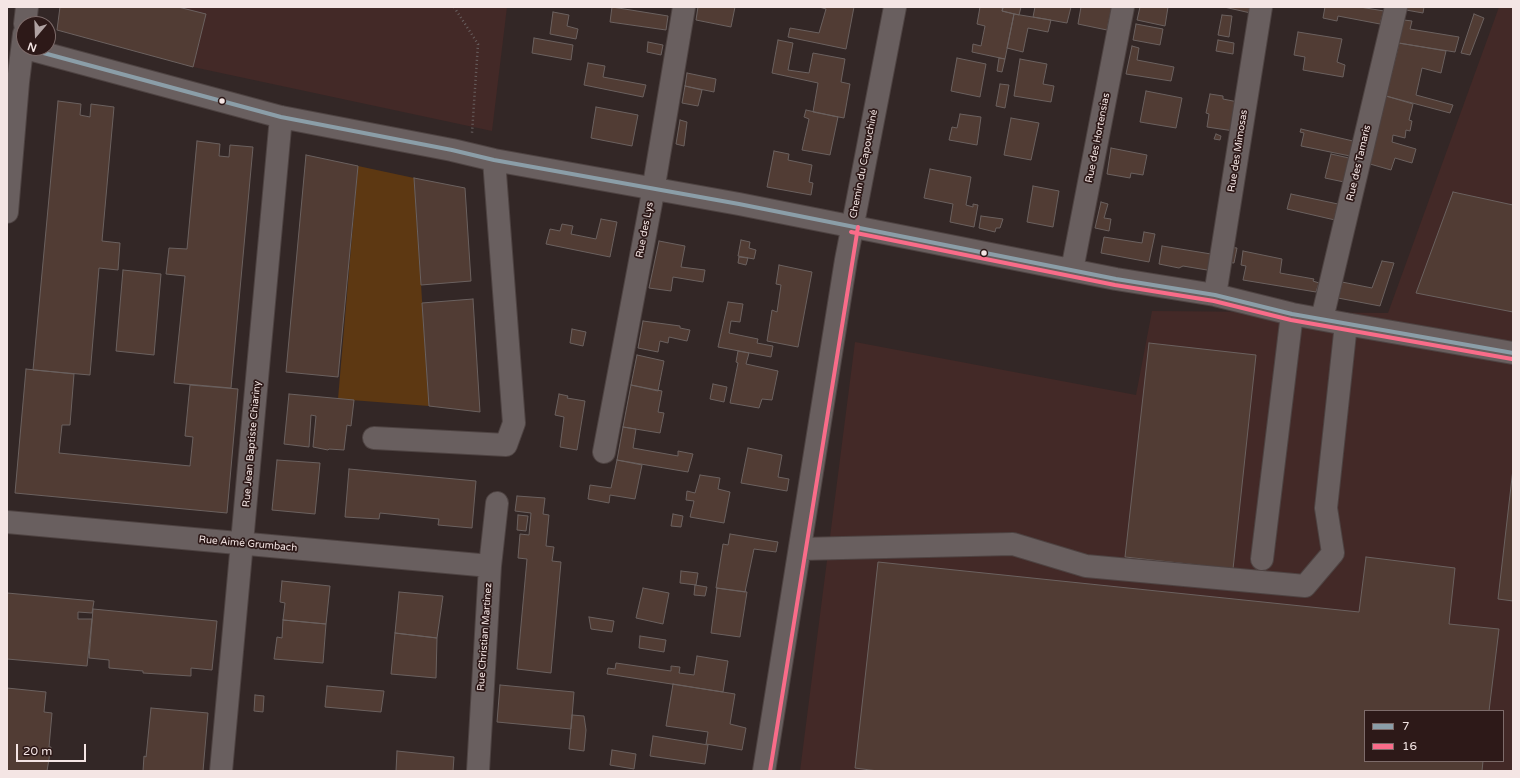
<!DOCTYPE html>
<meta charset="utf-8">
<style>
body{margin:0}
#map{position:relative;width:1520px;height:778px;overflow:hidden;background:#332726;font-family:"Varela Round",sans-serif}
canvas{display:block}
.frame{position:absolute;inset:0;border:8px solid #f4e5e4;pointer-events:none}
.legend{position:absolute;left:1364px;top:710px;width:140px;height:52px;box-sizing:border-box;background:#2d1918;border:1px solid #7d6b6a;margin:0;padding:5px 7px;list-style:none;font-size:12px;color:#f4e5e4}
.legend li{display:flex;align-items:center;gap:8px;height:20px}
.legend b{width:20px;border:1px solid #7d6b6a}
.north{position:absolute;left:16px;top:16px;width:40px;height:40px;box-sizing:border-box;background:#2d1918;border:1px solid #7d6b6a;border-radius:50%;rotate:199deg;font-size:11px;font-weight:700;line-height:16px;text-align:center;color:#f4e5e4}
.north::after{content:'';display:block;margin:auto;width:14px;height:18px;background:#b0a2a2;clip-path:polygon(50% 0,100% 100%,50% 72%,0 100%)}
.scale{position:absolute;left:16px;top:744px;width:70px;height:18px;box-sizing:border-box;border:2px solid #f4e5e4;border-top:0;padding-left:5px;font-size:12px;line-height:14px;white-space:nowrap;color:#f4e5e4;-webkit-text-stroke:3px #2d1918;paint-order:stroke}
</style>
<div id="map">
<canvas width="1520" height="778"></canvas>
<div class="frame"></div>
<ul class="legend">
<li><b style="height:5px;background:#8b9ea8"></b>7</li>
<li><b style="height:5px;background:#f96c89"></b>16</li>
</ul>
<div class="north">N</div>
<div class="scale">20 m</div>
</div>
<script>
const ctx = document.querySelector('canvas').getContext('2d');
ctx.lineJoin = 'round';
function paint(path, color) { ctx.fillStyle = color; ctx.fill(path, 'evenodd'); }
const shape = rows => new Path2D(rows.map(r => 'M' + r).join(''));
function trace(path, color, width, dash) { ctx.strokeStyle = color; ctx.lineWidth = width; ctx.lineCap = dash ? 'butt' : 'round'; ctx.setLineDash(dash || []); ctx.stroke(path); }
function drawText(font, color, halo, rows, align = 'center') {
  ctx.font = font + ' "Varela Round",sans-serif'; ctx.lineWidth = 3.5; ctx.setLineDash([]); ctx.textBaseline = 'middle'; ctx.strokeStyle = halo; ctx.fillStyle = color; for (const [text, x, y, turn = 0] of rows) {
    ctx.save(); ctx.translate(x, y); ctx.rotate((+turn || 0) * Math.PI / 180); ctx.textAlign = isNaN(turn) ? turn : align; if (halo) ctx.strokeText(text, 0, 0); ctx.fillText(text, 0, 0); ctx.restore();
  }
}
const built = shape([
 [60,7,507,7,492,131,193,67,57,30],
 [1499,7,1513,7,1513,771,800,771,855,342,1136,395,1152,311,1388,313],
 [1365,711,1503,711,1503,761,1365,761]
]);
const green = shape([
 [358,166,414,178,429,406,338,399]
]);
const building = shape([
 [60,7,178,7,206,14,193,67,57,30,60,7],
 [612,7,668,16,666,30,610,22,612,7],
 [698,7,735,7,731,27,696,20,698,7],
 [819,7,854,7,846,49,788,37,790,28,819,33,826,9,819,7],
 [980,7,997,7,1003,8,1002,11,1014,14,1005,59,972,52,973,44,981,46,985,26,977,24,980,7],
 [1003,7,1021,7,1019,15,1002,11,1003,7],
 [1035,7,1071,7,1067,23,1033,17,1035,7],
 [1081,7,1112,7,1107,30,1078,24,1081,7],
 [1140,7,1168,7,1165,26,1137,20,1140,7],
 [1224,7,1256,7,1255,14,1224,7],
 [1325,7,1360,7,1384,11,1380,24,1338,16,1337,21,1323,18,1325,7],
 [1407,7,1424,7,1423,13,1406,10,1407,7],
 [553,12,569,15,567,26,578,29,576,39,550,34,553,12],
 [1014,14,1051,20,1048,32,1028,28,1023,52,1007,48,1014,14],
 [1474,14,1484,18,1470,55,1461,53,1474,14],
 [1222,15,1232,16,1229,37,1218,35,1222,15],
 [1404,20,1412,21,1410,29,1459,37,1455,52,1398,43,1404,20],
 [1136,24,1163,29,1160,45,1133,40,1136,24],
 [1298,32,1342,39,1337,62,1345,65,1343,77,1303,70,1305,57,1294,55,1298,32],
 [534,38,573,45,571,60,532,53,534,38],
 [778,40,793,43,788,70,809,73,813,53,845,59,841,82,850,84,844,118,813,112,818,83,772,73,778,40],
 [1218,40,1234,43,1233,54,1216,51,1218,40],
 [648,42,663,45,661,55,647,52,648,42],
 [1399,43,1446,51,1441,73,1422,68,1416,95,1453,105,1450,113,1386,96,1399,43],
 [1132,46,1139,48,1137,60,1174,67,1171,81,1126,74,1132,46],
 [957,58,986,64,980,97,951,91,957,58],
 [999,58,1005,59,1002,72,997,71,999,58],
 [1020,59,1047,64,1043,84,1054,86,1051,102,1014,96,1020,59],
 [588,63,605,66,603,77,646,85,643,97,584,85,588,63],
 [687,73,716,79,714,92,685,86,687,73],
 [1000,84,1009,85,1005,108,996,106,1000,84],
 [685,86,702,90,698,106,682,103,685,86],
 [1146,91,1182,98,1176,128,1140,122,1146,91],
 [1210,94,1223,96,1223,99,1238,102,1234,131,1207,127,1209,114,1206,113,1210,94],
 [1386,96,1413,104,1409,120,1412,121,1410,131,1406,130,1405,138,1393,135,1392,142,1416,149,1412,163,1395,158,1391,170,1370,164,1386,96],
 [58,101,81,104,80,115,90,117,91,104,114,107,102,241,120,243,118,270,99,268,90,375,33,370,58,101],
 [596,107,638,115,632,146,591,138,596,107],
 [806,110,838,117,830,155,802,150,809,119,804,117,806,110],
 [960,114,981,117,977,145,949,140,952,127,957,128,960,114],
 [1011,118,1039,123,1031,160,1004,155,1011,118],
 [680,120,687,122,684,146,676,144,680,120],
 [1301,129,1353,141,1350,156,1301,146,1304,133,1300,132,1301,129],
 [1216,134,1221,136,1220,140,1214,139,1216,134],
 [197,141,220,144,219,156,229,157,230,145,253,147,231,388,174,383,185,276,166,274,169,248,187,249,197,141],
 [1111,148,1147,155,1143,175,1131,173,1130,178,1107,174,1111,148],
 [774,151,789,154,788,160,812,165,809,182,813,183,811,195,767,187,774,151],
 [1331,154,1349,158,1344,182,1325,178,1331,154],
 [306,155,358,166,338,377,286,372,306,155],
 [930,169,971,177,966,205,973,207,973,204,978,205,974,227,950,222,953,204,924,198,930,169],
 [414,178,465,188,471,281,421,285,414,178],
 [1033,186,1059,191,1053,227,1027,222,1033,186],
 [1453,192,1513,205,1513,312,1416,293,1453,192],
 [1291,194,1338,204,1335,220,1287,209,1291,194],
 [1101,202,1108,204,1104,218,1111,219,1109,231,1095,228,1101,202],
 [981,216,1003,219,1000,228,996,228,995,232,979,228,981,216],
 [601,219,617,222,610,257,546,244,550,229,560,231,562,224,573,226,571,234,596,239,601,219],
 [1144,232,1155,234,1149,262,1101,253,1104,237,1142,243,1144,232],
 [741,240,750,242,749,248,756,250,754,259,738,256,741,240],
 [659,241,685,246,681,267,705,270,703,282,673,277,671,291,649,288,659,241],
 [1162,246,1211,254,1213,271,1183,266,1179,268,1159,264,1162,246],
 [1228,247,1237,248,1234,263,1225,262,1228,247],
 [1243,251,1282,259,1280,273,1314,279,1313,281,1319,283,1316,292,1243,280,1246,266,1241,265,1243,251],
 [739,257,748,258,746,265,738,263,739,257],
 [1382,261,1394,263,1380,306,1338,298,1342,282,1372,288,1382,261],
 [779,265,812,272,798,347,767,341,772,310,777,312,781,285,776,284,779,265],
 [123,270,161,274,154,355,116,351,123,270],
 [473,299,480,412,429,406,422,303,473,299],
 [728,302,743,304,740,322,731,321,729,333,758,339,757,343,773,346,771,357,718,347,728,302],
 [643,321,680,326,680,328,690,330,687,341,669,337,668,343,660,341,658,352,638,348,643,321],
 [572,329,586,332,583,346,570,343,572,329],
 [1149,343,1256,355,1233,569,1125,557,1149,343],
 [738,351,749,353,746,364,778,371,772,400,762,399,759,408,730,403,738,363,736,362,738,351],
 [637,355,664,361,658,391,631,385,637,355],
 [26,369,74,374,70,425,62,425,59,453,190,466,193,437,185,436,190,385,238,389,227,513,15,493,26,369],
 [713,384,727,387,724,402,710,399,713,384],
 [631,385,662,391,658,412,664,413,660,433,623,427,631,385],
 [289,394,354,400,351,426,347,425,344,450,329,449,328,450,313,447,316,416,311,415,309,447,284,444,289,394],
 [559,394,568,396,567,398,585,401,577,450,560,447,564,417,555,415,559,394],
 [623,427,636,429,633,448,678,456,678,451,693,454,688,472,617,460,623,427],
 [748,448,782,455,778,477,789,479,787,491,741,483,748,448],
 [277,460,320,463,315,514,272,510,277,460],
 [617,460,642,465,635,499,610,495,609,503,588,499,590,485,611,488,617,460],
 [349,469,476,481,472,528,438,525,439,519,380,513,379,519,345,517,349,469],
 [1513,469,1513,601,1498,599,1513,469],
 [700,475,720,478,718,489,730,492,724,523,690,517,694,501,686,500,687,491,695,493,700,475],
 [517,496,545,498,543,514,549,515,546,546,554,547,552,561,561,562,551,673,517,669,527,559,518,558,520,534,529,535,531,513,515,511,517,496],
 [673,514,683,516,681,527,671,526,673,514],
 [518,515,528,516,526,531,517,530,518,515],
 [730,534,778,542,776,552,754,549,745,592,716,588,723,544,728,545,730,534],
 [1366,557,1455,568,1449,624,1499,629,1489,711,1365,711,1365,761,1483,761,1482,771,878,771,855,768,878,562,1359,612,1366,557],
 [681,571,698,573,696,585,680,583,681,571],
 [282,581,330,586,326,624,283,620,285,603,280,602,282,581],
 [695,585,707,587,705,596,694,595,695,585],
 [643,588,669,593,663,624,636,618,643,588],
 [717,588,747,592,740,637,711,633,717,588],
 [399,592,443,596,437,638,395,633,399,592],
 [7,593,94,601,92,613,78,612,78,619,92,619,87,666,7,659,7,593],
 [93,609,217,621,212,670,191,668,191,676,143,673,143,671,109,668,109,660,89,658,93,609],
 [589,617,614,621,612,632,591,629,589,617],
 [283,620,326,624,323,663,274,659,277,637,282,638,283,620],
 [395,633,437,638,436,678,391,674,395,633],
 [640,636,666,640,664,652,639,648,640,636],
 [697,656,728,661,723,692,607,674,608,668,615,669,616,663,671,671,671,666,680,667,679,673,694,675,697,656],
 [673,684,735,694,730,724,746,728,742,750,706,744,708,732,666,726,673,684],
 [500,685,574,692,571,729,497,722,500,685],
 [327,686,384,691,381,712,325,707,327,686],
 [7,688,46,692,44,712,52,713,49,747,51,747,47,771,7,771,7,688],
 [255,695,264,696,263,712,254,711,255,695],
 [151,708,208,713,203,771,143,771,144,756,146,757,151,708],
 [572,715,584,716,586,730,584,751,569,749,572,715],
 [653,736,708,745,705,764,650,756,653,736],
 [612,750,636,754,634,769,610,765,612,750],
 [397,751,454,757,453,771,396,771,397,751]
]);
const path = shape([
 [454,7,478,44,472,133]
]);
const minor = shape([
 [25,24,27,7],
 [25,48,281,117,452,150,494,160,739,204,1116,279,1215,295,1292,314,1346,324,1513,353],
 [7,212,18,82,24,34],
 [1072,270,1123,7],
 [1215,295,1261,7],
 [1322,319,1396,7],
 [374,438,506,445,514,423,494,160],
 [604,452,651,203,684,7],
 [7,522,490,566],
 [800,549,1013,544,1086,566,1305,586,1333,553,1326,508,1346,324],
 [1262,559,1292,314],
 [221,771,281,117],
 [478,771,490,566,497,503],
 [764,771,846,260,895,7]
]);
const bus1 = shape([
 [25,48,281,117,452,150,494,160,739,204,1116,279,1215,295,1292,314,1513,353]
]);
const bus2 = shape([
 [851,232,1115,285,1214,301,1291,320,1512,359],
 [770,771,858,227]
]);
const markers = [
 [222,101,3.5,"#f4e5e4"],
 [984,253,3.5,"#f4e5e4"]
];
const streetNames = [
 ["Rue des Hortensias",1098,138,-79],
 ["Rue des Mimosas",1238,151,-81],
 ["Rue des Tamaris",1359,163,-77],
 ["Chemin du Capouchiné",864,164,-79],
 ["Rue des Lys",645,230,-79],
 ["Rue Jean Baptiste Chiariny",252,444,-85],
 ["Rue Aimé Grumbach",248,544,5],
 ["Rue Christian Martinez",485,637,-86]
];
paint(built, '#432927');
paint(green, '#5d3812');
paint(building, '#513c34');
trace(building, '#6b615f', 1);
trace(minor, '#4e4342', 24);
trace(path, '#696060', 2.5, [1, 3]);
trace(minor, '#695f5f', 22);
trace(bus1, '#8b9ea8', 4);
trace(bus2, '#f96c89', 4);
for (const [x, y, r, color] of markers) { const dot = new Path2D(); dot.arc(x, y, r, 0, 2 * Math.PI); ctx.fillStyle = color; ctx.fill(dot); trace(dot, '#2d1918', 1.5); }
drawText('10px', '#f4e5e4', '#2d1918', streetNames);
</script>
